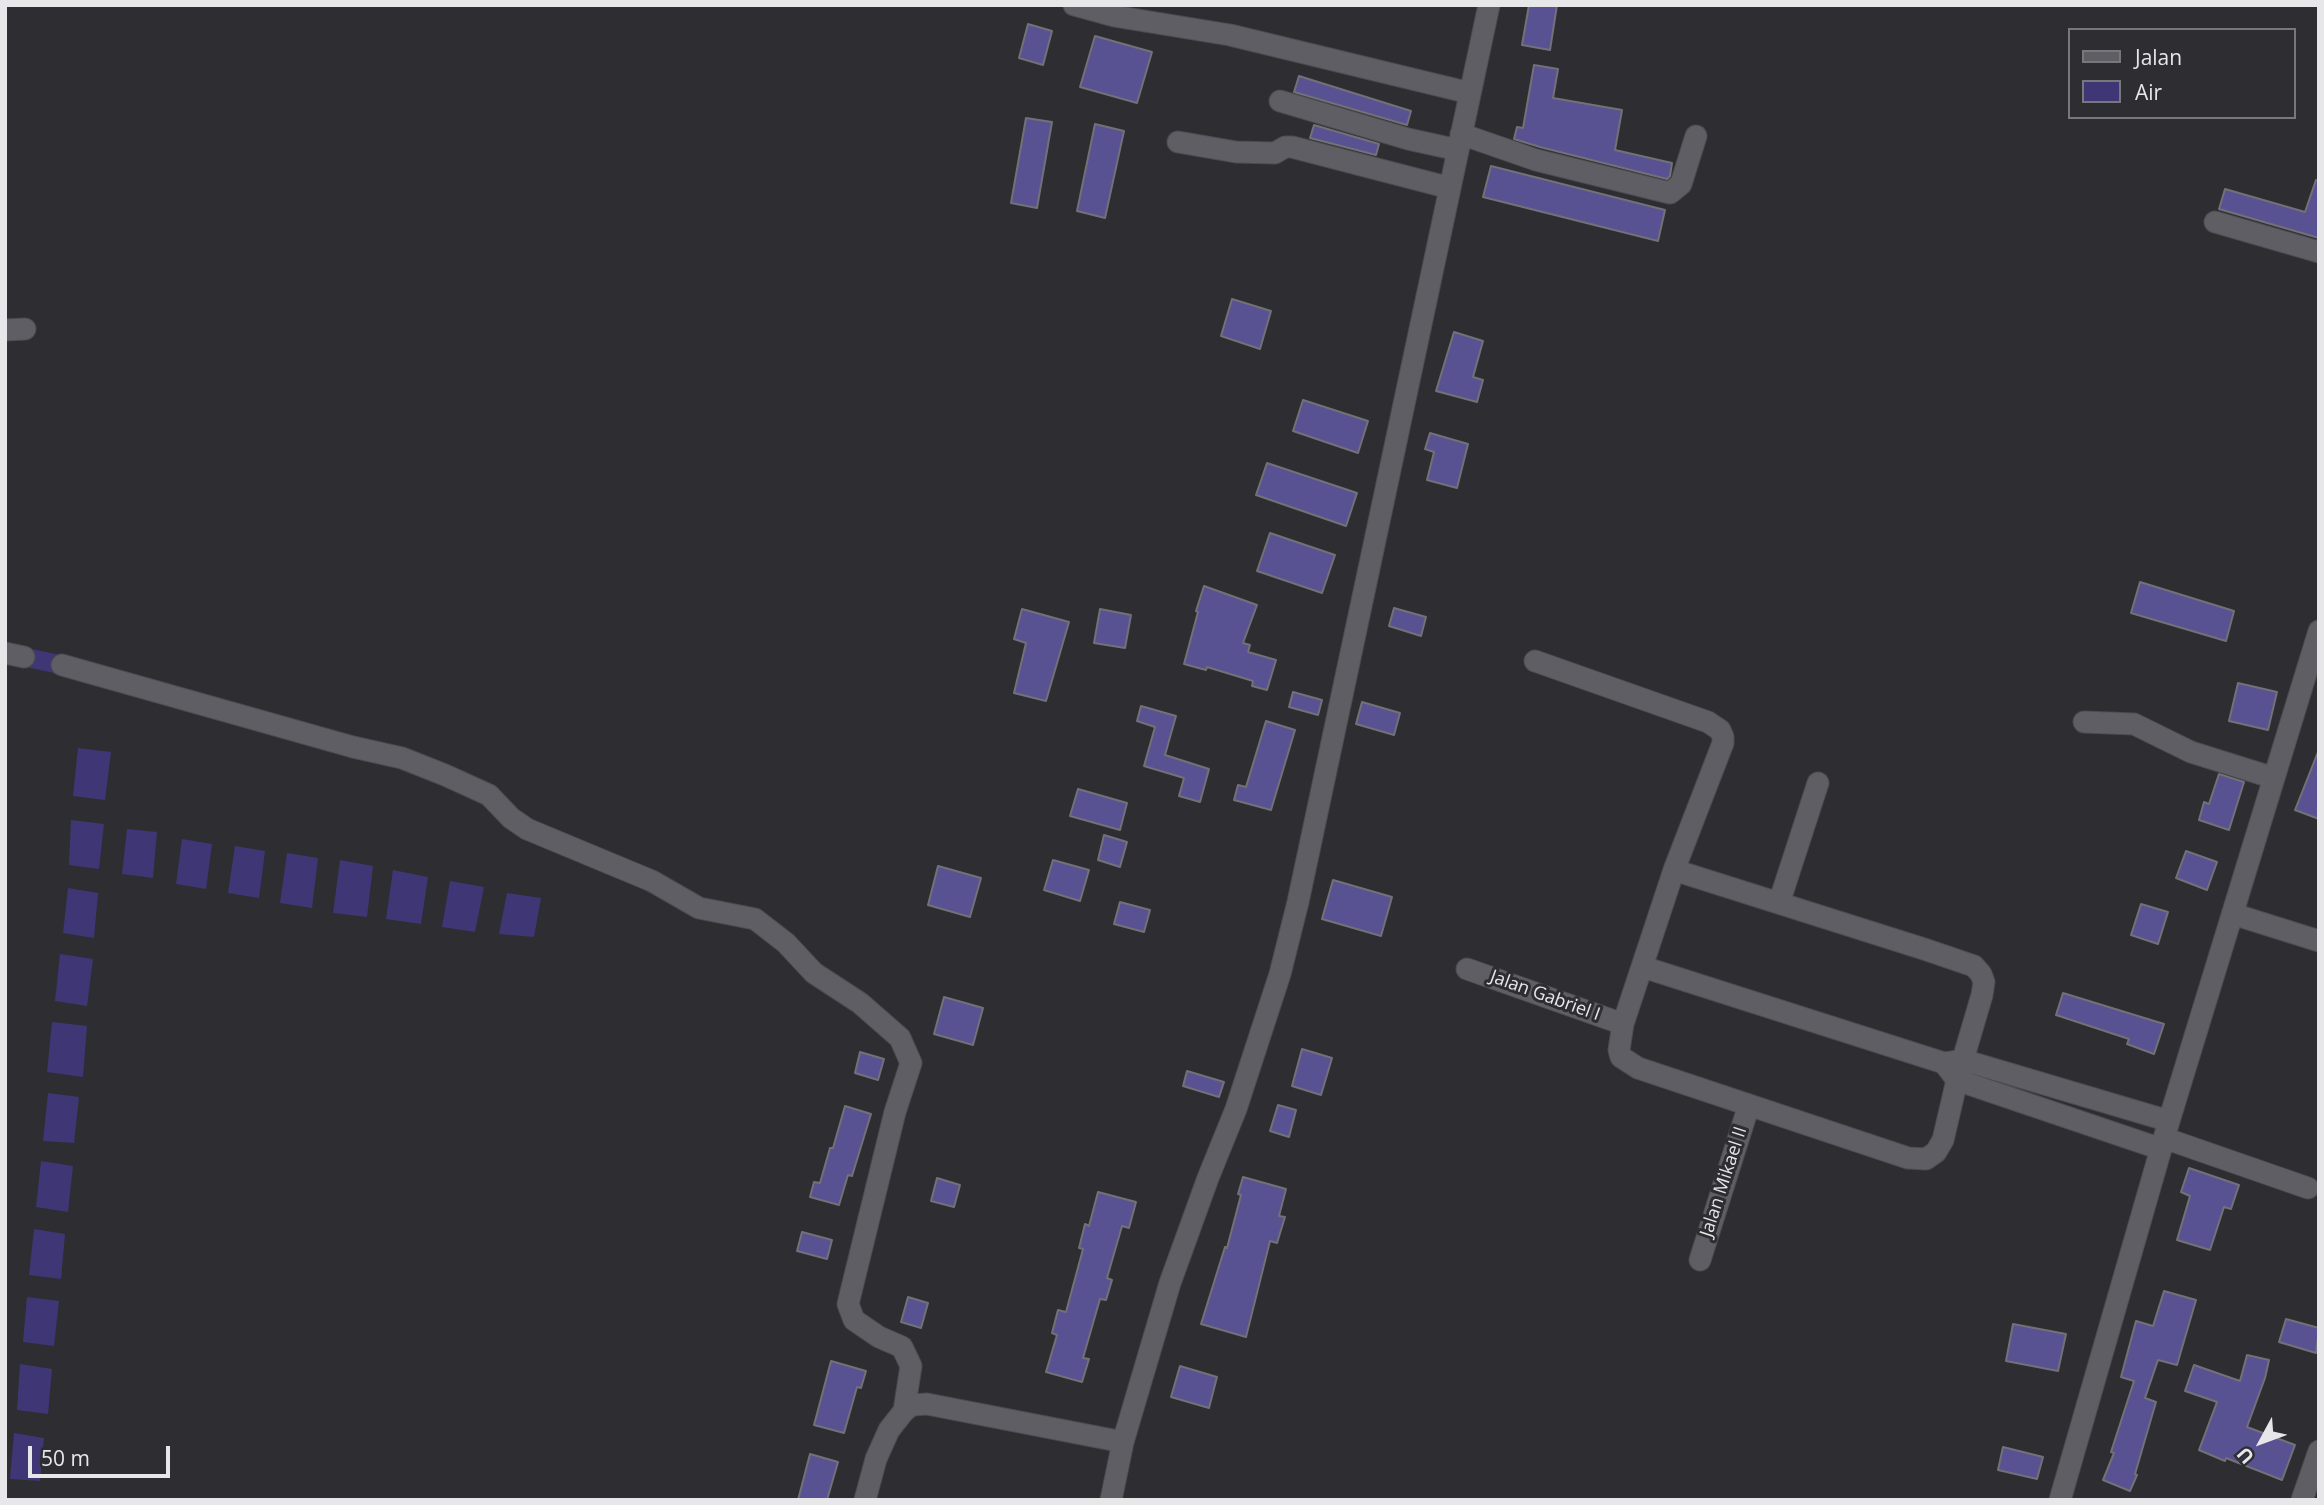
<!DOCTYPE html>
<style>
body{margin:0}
#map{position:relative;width:2324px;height:1505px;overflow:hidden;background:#2d2d32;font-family:"Open Sans",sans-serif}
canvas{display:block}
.frame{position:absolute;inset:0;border:7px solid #e7e7ea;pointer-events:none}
.legend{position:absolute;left:2068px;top:28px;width:228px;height:91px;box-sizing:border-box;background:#2d2d32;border:2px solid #77777c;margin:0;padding:9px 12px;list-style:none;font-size:21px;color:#e7e7ea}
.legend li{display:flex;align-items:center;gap:14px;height:35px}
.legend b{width:35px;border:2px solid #77777c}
.north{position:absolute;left:2226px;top:1407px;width:70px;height:70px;-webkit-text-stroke:5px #2d2d32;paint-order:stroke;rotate:229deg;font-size:19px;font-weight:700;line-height:28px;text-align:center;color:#e7e7ea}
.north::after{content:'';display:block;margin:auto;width:24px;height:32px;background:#e7e7ea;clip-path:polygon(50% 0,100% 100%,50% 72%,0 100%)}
.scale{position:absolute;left:28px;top:1446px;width:142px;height:32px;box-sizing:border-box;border:4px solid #e7e7ea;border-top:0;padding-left:9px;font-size:21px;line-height:24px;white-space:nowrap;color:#e7e7ea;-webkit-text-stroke:5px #2d2d32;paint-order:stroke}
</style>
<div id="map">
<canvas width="2324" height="1505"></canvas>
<div class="frame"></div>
<ul class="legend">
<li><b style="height:9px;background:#5e5e64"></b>Jalan</li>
<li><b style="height:19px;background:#3f3775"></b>Air</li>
</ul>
<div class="north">U</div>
<div class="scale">50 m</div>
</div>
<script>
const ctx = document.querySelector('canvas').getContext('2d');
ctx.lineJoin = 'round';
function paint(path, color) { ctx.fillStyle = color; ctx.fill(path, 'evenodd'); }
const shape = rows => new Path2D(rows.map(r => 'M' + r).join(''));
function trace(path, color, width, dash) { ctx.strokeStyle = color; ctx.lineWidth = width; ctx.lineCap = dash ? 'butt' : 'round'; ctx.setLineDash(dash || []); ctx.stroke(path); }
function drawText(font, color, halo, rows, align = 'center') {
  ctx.font = font + ' "Open Sans",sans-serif'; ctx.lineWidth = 6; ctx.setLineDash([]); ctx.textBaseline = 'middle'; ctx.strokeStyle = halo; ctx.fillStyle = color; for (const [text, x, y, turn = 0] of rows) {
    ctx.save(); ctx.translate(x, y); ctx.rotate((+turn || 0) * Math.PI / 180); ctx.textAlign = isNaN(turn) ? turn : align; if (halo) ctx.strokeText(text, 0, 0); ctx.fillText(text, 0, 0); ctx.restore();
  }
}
const water = shape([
 [78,748,111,752,105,800,73,796],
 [71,820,104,824,99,869,69,865],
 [127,829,157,832,153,878,122,874],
 [182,839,212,844,206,889,176,884],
 [235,846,265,851,259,898,228,893],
 [287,853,318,858,312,908,280,903],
 [340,860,373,866,367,917,333,913],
 [393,870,428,877,421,924,386,919],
 [450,881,484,887,475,932,442,927],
 [68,888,98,893,94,938,63,933],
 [507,893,541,898,534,937,499,934],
 [60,954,93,959,87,1006,55,1001],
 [52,1022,87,1026,83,1077,47,1072],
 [48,1093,79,1097,74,1143,43,1141],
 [41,1161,73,1166,68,1212,36,1207],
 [34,1229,65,1234,61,1279,29,1275],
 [27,1297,59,1301,54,1346,23,1342],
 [20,1364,52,1369,48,1414,17,1410],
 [14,1433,44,1438,40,1481,10,1479]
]);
const canal = shape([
 [24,657,62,665]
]);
const building = shape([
 [1529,5,1557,5,1550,50,1522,45,1529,5],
 [1028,24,1052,31,1043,65,1019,58,1028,24],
 [1095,36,1152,52,1137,103,1080,87,1095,36],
 [1534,65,1558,69,1553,98,1622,110,1615,150,1672,163,1670,176,1667,179,1540,147,1514,139,1517,127,1523,128,1534,65],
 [1299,76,1411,111,1407,125,1294,92,1299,76],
 [1026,118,1052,122,1037,208,1011,203,1026,118],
 [1095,124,1124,131,1105,218,1077,211,1095,124],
 [1314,125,1379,144,1376,155,1310,138,1314,125],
 [1491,166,1665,210,1658,241,1483,197,1491,166],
 [2316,180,2319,181,2319,238,2219,209,2225,189,2305,212,2316,180],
 [1232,299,1271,311,1260,349,1221,336,1232,299],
 [1454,332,1483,341,1473,377,1483,380,1477,402,1436,391,1454,332],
 [1303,400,1368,421,1358,453,1293,431,1303,400],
 [1430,433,1468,444,1457,488,1427,480,1434,452,1425,449,1430,433],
 [1267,463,1357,493,1346,526,1256,495,1267,463],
 [1270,533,1335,555,1322,593,1257,571,1270,533],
 [2140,582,2234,611,2226,641,2131,613,2140,582],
 [1204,586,1257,605,1243,643,1250,645,1248,652,1276,660,1267,690,1252,686,1253,681,1207,667,1206,670,1184,664,1198,612,1196,611,1204,586],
 [1394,608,1426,617,1421,636,1389,626,1394,608],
 [1022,609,1069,622,1046,701,1014,693,1026,643,1014,639,1022,609],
 [1100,609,1131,615,1125,648,1094,643,1100,609],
 [2238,683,2277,692,2268,730,2229,721,2238,683],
 [1293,692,1322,700,1318,715,1289,707,1293,692],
 [1362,702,1400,713,1394,735,1356,724,1362,702],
 [1141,706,1176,716,1165,755,1209,769,1200,802,1179,796,1184,778,1144,766,1155,727,1137,721,1141,706],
 [1266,721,1295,730,1271,810,1234,800,1238,785,1246,787,1266,721],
 [2318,752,2319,752,2319,819,2295,810,2318,752],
 [2219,774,2244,782,2229,830,2199,820,2204,802,2209,804,2219,774],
 [1078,789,1127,803,1120,830,1070,816,1078,789],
 [1104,835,1127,842,1120,867,1098,860,1104,835],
 [2186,851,2217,862,2207,890,2176,878,2186,851],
 [1053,860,1089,870,1080,901,1044,890,1053,860],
 [938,866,981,878,970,917,928,905,938,866],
 [1333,880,1392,897,1381,936,1322,919,1333,880],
 [1120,902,1150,910,1144,932,1114,924,1120,902],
 [2141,904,2168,912,2158,944,2131,935,2141,904],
 [2063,993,2164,1024,2154,1054,2127,1044,2129,1039,2056,1015,2063,993],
 [944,997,983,1008,973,1045,934,1034,944,997],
 [1302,1049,1332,1058,1321,1095,1292,1086,1302,1049],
 [860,1052,884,1059,878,1080,855,1073,860,1052],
 [1187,1071,1224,1082,1219,1097,1183,1086,1187,1071],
 [1278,1105,1296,1110,1289,1137,1270,1131,1278,1105],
 [845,1106,871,1114,852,1176,848,1175,839,1205,810,1197,814,1182,820,1183,830,1148,833,1148,845,1106],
 [2189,1168,2239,1185,2231,1209,2224,1207,2210,1250,2177,1240,2190,1196,2181,1192,2189,1168],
 [1243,1177,1286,1189,1279,1216,1285,1217,1277,1243,1270,1241,1246,1337,1201,1324,1225,1247,1227,1248,1241,1195,1238,1194,1243,1177],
 [937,1178,960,1185,954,1207,931,1201,937,1178],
 [1098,1192,1136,1202,1129,1228,1122,1226,1107,1278,1112,1280,1106,1300,1100,1299,1083,1358,1089,1359,1082,1382,1046,1372,1057,1335,1052,1333,1058,1310,1066,1312,1083,1249,1079,1248,1085,1224,1089,1226,1098,1192],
 [802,1232,832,1240,827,1259,797,1251,802,1232],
 [2164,1291,2196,1300,2177,1365,2158,1360,2145,1398,2156,1402,2135,1474,2137,1475,2130,1491,2103,1480,2114,1453,2111,1452,2134,1381,2121,1377,2136,1321,2153,1326,2164,1291],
 [908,1297,928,1303,921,1328,901,1322,908,1297],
 [2286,1319,2319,1328,2316,1353,2279,1342,2286,1319],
 [2013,1324,2066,1334,2058,1371,2006,1361,2013,1324],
 [2247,1355,2269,1360,2265,1378,2247,1427,2295,1445,2282,1480,2226,1458,2225,1461,2199,1450,2217,1402,2185,1391,2194,1365,2240,1381,2247,1355],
 [831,1361,866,1371,861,1388,857,1387,844,1433,814,1425,831,1361],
 [1180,1366,1217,1377,1209,1408,1171,1397,1180,1366],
 [2003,1447,2043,1457,2037,1479,1998,1470,2003,1447],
 [810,1454,838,1462,827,1500,798,1500,810,1454]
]);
const minor = shape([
 [1074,5,1114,16,1230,35,1470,93],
 [1280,101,1408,139,1458,150],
 [1461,134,1536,160,1670,193,1681,184,1696,136],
 [1178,142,1236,152,1275,153,1285,147,1292,147,1450,188],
 [2215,222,2319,252],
 [5,330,25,329],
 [5,653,24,657],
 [1535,661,1708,722,1720,730,1723,737,1723,743,1674,870,1623,1024,1619,1050,1621,1057,1638,1068,1908,1158,1926,1159,1936,1152,1943,1140,1957,1080,1982,995,1984,982,1981,974,1974,966,1924,949,1674,870],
 [62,665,353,747,402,758,445,775,489,795,511,818,527,829,652,881,699,908,755,919,786,943,814,973,860,1003,900,1038,911,1063,895,1112,848,1304,854,1320,879,1337,902,1347,911,1366,904,1411],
 [2084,722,2134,724,2191,752,2274,778],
 [1779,903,1818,783],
 [2233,914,2319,941],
 [1643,967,1944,1063],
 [1467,969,1623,1024],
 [2164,1138,2308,1188],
 [2161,1149,1957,1080,1944,1063,1963,1060,2169,1121],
 [1700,1260,1749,1105],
 [865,1500,876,1459,889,1430,904,1411,912,1405,927,1404,1123,1442],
 [1111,1500,1123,1442,1170,1283,1208,1178,1236,1109,1280,974,1298,902,1489,5],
 [2060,1500,2169,1121,2319,631],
 [2302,1500,2319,1451]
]);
const streetNames = [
 ["Jalan Gabriel I",1545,996,20],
 ["Jalan Mikael II",1724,1182,-72]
];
paint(water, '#3f3775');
trace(canal, '#3f3775', 19);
paint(building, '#585192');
trace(building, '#717177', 2);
trace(minor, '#4c4c50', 23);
trace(minor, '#5e5e64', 21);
drawText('18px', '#e7e7ea', '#2d2d32', streetNames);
</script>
